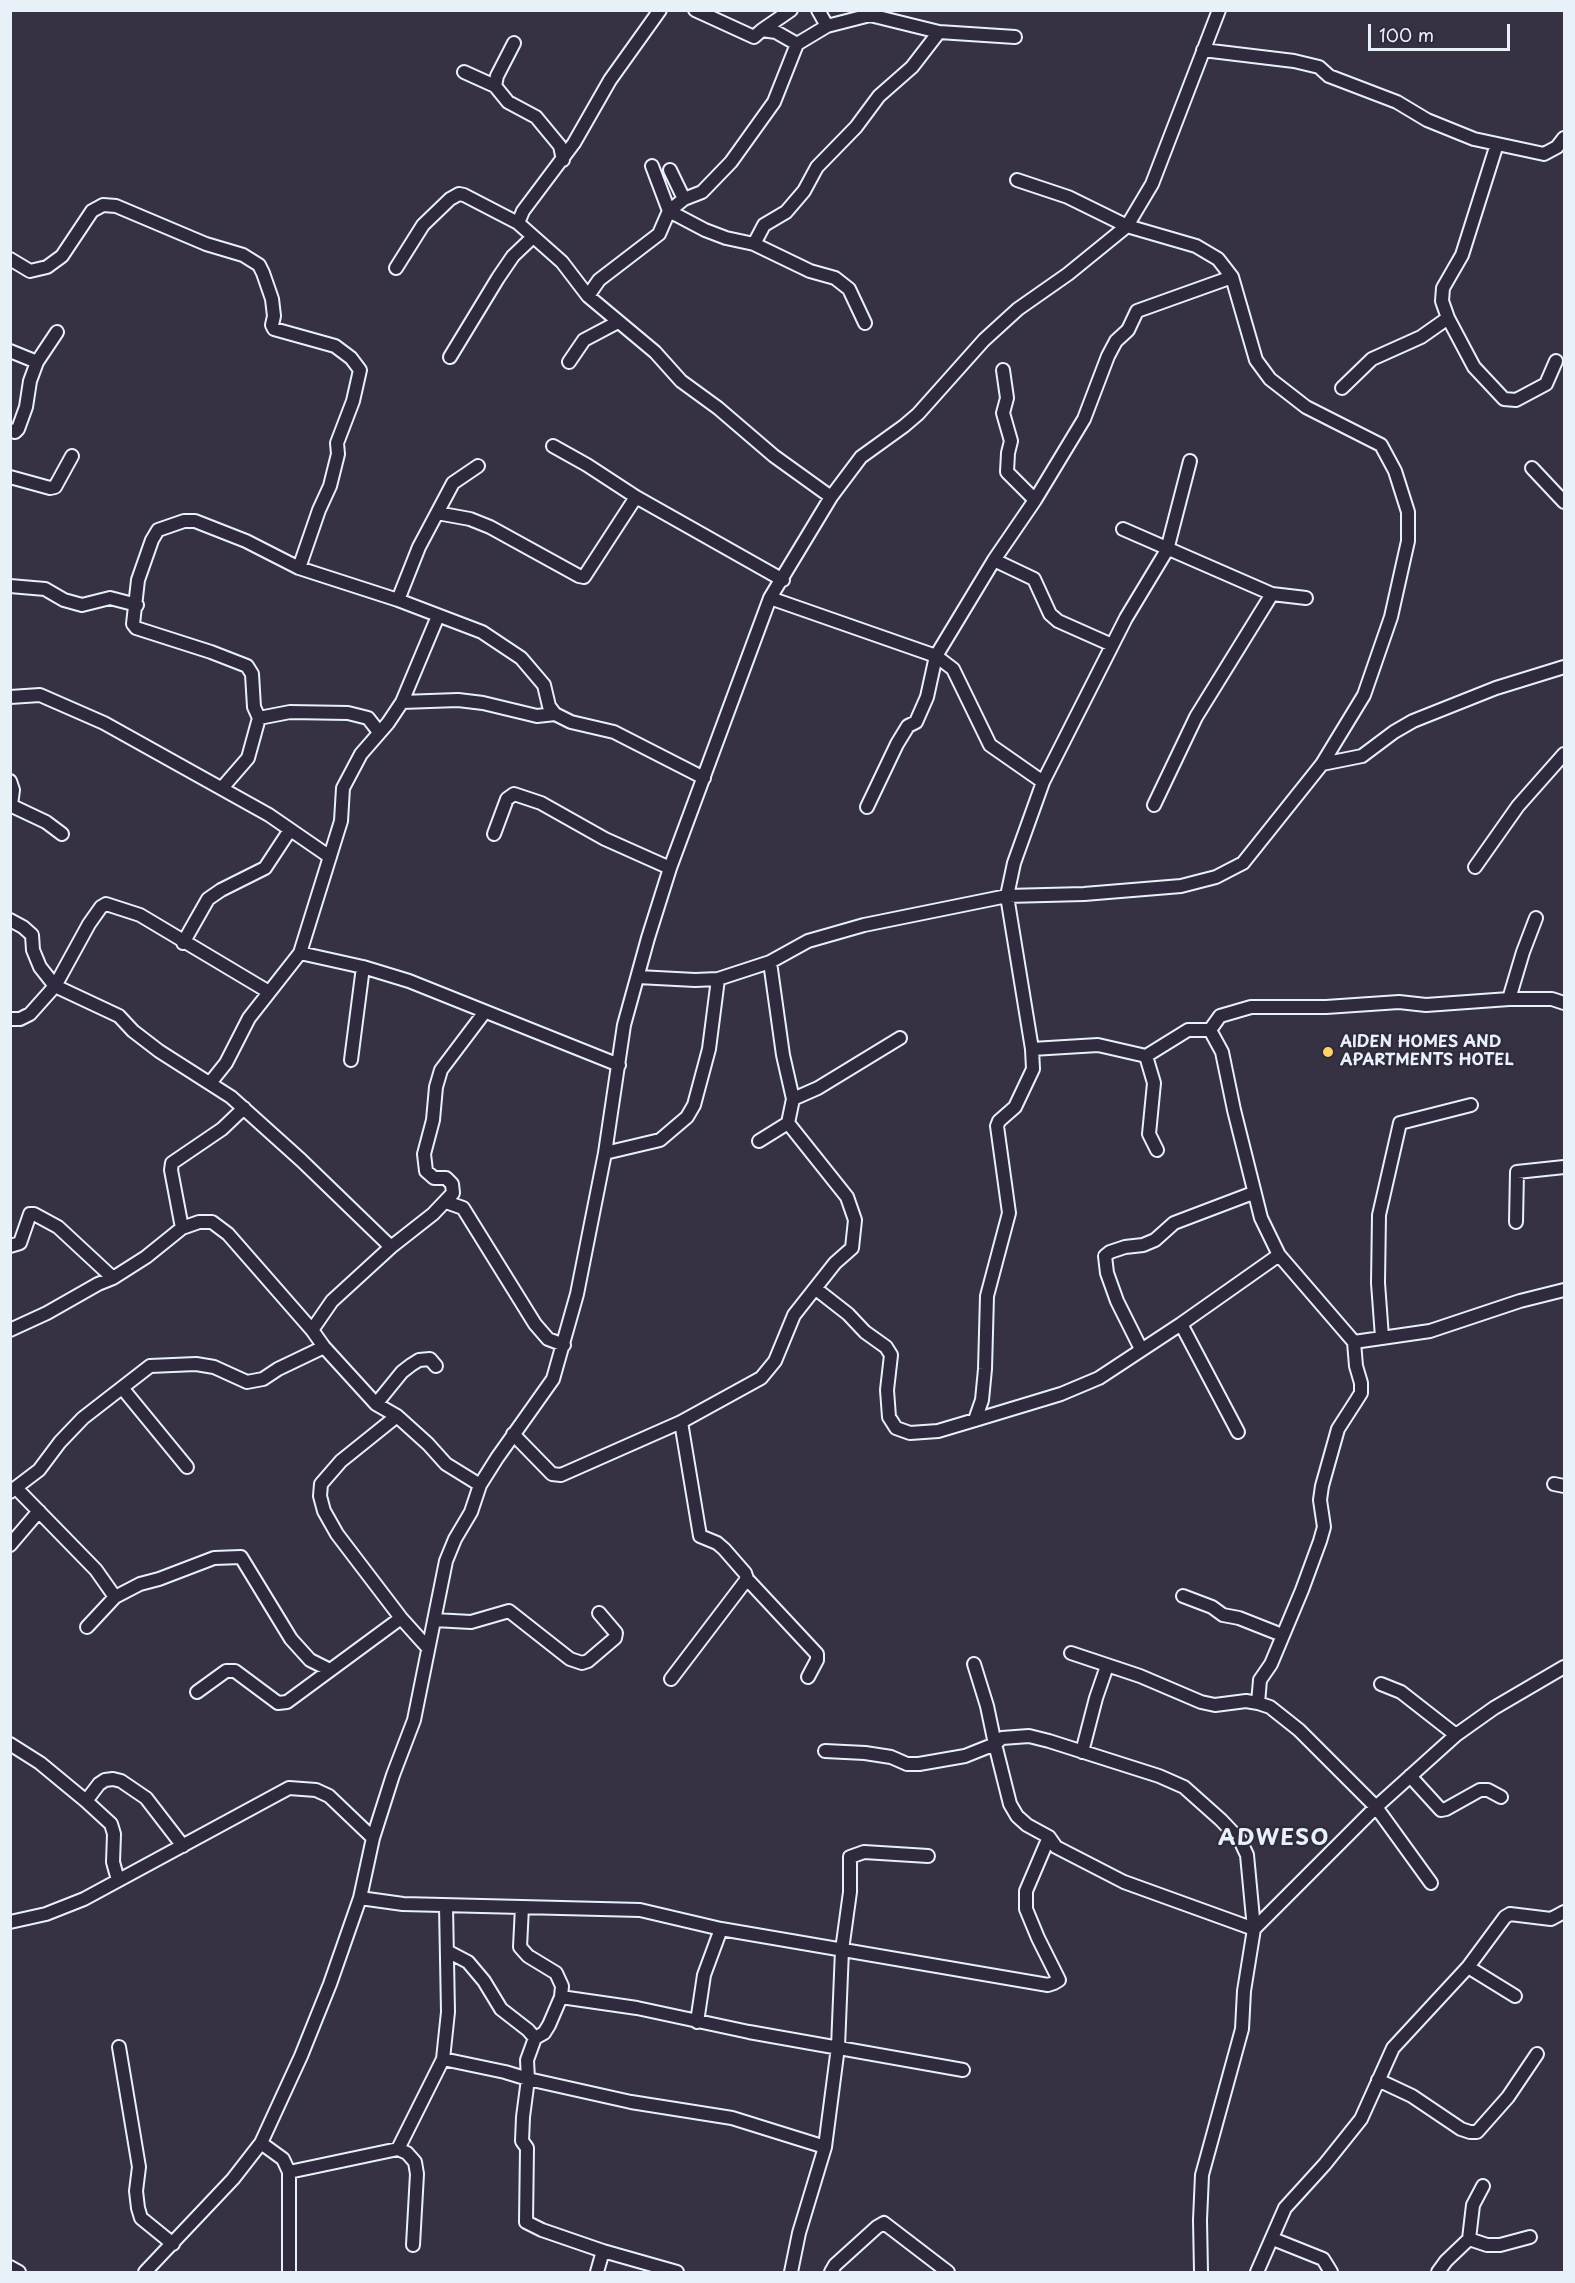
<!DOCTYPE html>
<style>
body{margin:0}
#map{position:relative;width:1575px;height:2283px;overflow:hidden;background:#363244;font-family:"Playpen Sans",sans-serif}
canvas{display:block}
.frame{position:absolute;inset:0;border:12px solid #e8f1f8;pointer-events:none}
.scale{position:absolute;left:1368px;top:24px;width:142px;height:27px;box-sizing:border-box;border:3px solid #e8f1f8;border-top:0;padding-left:8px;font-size:18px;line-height:21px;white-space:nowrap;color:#e8f1f8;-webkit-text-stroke:4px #2f2a3d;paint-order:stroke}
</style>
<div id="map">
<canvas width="1575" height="2283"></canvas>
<div class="frame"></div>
<div class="scale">100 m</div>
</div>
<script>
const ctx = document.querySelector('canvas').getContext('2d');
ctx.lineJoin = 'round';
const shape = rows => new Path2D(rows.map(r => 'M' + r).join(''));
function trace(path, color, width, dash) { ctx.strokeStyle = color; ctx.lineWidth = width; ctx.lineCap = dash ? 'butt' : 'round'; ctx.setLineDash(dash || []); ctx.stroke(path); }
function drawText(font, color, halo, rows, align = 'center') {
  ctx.font = font + ' "Playpen Sans",sans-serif'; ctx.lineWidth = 4.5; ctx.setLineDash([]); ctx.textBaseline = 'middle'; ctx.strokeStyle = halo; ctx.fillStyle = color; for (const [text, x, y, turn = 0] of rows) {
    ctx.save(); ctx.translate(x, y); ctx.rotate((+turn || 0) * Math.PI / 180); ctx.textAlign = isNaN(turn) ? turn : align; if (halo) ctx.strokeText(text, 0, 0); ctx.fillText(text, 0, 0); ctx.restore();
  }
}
const minor = shape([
 [695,10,754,37,762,30,776,32,797,44],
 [818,10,827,26],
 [762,30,791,10],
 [514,43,497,76,495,86,508,102,536,117,560,146,563,160],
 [1203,50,1294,61,1319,67,1329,76,1397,102,1427,120,1474,139,1544,154,1557,147,1564,138],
 [464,72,495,86],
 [1497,144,1462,255,1443,288,1442,301,1448,318,1474,367,1504,399,1516,400,1546,384,1556,361],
 [652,166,669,211,705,230,726,238,754,244,810,271,835,278,849,289,865,323],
 [670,170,684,199],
 [1017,180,1068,197,1127,226,1196,246,1218,259,1232,277,1256,360,1270,379,1306,407,1381,445,1395,471,1408,512,1408,541,1391,617,1364,695,1322,764],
 [518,223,523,211,574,143,610,80,660,10],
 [754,244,764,225,786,212,804,191,817,167,856,127,879,96,912,67,939,32],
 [10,259,30,271,47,267,62,256,92,211,103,205,116,206,206,244,243,255,259,265,263,273,272,299,274,316,272,325,274,329,335,346,351,358,360,370,353,401,337,443,338,454,330,486,319,510,299,568],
 [396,268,423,225,450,199,459,194,464,195,518,223,562,262,588,296,655,352,681,381,718,408,774,456,831,497],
 [588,296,599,280,659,234,669,211,684,199,702,192,731,162,774,102,797,44,827,26,870,15,939,32,1015,37],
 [10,351,37,362],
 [450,357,498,278,513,256,533,237],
 [569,362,584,340,618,322],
 [1003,370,1007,398,1003,413,1011,441,1008,453,1007,472,1035,500],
 [1342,388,1372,359,1421,337,1448,318],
 [10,430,15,432,18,429,26,407,30,381,37,362,57,332],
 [553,446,587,465,636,497,783,580],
 [1532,468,1564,502],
 [10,477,50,488,55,487,72,456],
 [437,513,470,519,490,527,579,576,584,577,636,497],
 [1123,529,1272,594,1306,598],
 [994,560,1034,579,1050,614,1058,621,1112,645],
 [10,586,45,589,64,600,82,605,110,598,137,605],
 [770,598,936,656,927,697,916,722,908,726,897,744,867,807],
 [398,600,419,547,453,483,478,466],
 [10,697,40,695,104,723,269,815,330,857],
 [402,702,458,700,483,703,537,716,555,714],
 [379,732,368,718,348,713,290,712,259,718,254,707,252,674,247,666,211,652,136,628,133,624,138,580,152,540,158,530,184,521,195,521,246,541,299,568,398,600,482,632,521,658,544,685,549,706,555,714,571,722,614,732,704,778],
 [10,781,13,790,11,805],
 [1043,782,990,745,953,669,936,656,994,560,1035,500,1084,419,1108,356,1116,341,1128,330,1137,311,1232,277],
 [222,788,248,758,259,718],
 [10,805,46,822,62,834],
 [1154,805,1196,717,1272,594],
 [494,834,507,799,514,794,541,803,605,839,670,868],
 [1475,867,1518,806,1564,754],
 [10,920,23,927,32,935,33,950,40,967,55,986,119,1016,133,1031,159,1051,231,1097,301,1160,391,1247],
 [183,943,208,899,221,890,265,868,290,830],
 [300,953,363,967,409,981,619,1065],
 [638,977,695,980,718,979,770,962,808,941,864,925,1007,896,1084,894,1181,886,1216,877,1243,863,1322,764,1362,756,1394,732,1413,721,1496,688,1564,667],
 [1509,999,1523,952,1536,918],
 [10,1019,20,1019,30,1014,55,986,89,924,101,907,106,904,140,915,269,992],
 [1032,1049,1098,1045,1146,1056,1188,1030,1210,1030],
 [1146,1056,1154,1083,1149,1134,1157,1150],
 [351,1060,363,967],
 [210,1083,226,1063,249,1018,300,953,341,821,343,788,361,754,388,723,402,702,438,616],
 [793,1099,818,1088,900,1038],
 [759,1141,788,1123,793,1099,783,1055,770,962],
 [605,1153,660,1140,687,1117,694,1105,709,1049,718,979],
 [446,1202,463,1208,535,1324,548,1339,564,1345],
 [1516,1222,1517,1172,1564,1167],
 [182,1228,171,1170,172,1163,222,1129,244,1108],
 [10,1246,20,1243,30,1214,34,1214,58,1227,113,1278],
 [816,1289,848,1314,865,1332,886,1347,891,1355,887,1390,889,1417,896,1428,910,1433,938,1431,975,1420,1061,1394,1099,1378,1181,1324,1279,1255],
 [1181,1324,1238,1432],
 [10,1330,47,1313,98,1284,113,1278,146,1257,182,1228,199,1222,212,1222,228,1234,312,1330,324,1347,376,1404,397,1416,428,1444,446,1464,480,1485],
 [312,1330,332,1301,391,1247,433,1214,453,1193,452,1184,446,1178,434,1178,426,1171,424,1154,433,1120,436,1087,441,1070,484,1013],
 [1382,1337,1378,1283,1379,1215,1400,1123,1471,1105],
 [1354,1342,1430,1331,1520,1301,1564,1290],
 [1141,1349,1117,1301,1107,1273,1105,1256,1110,1252,1125,1247,1143,1245,1155,1240,1174,1223,1253,1193],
 [123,1389,187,1467],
 [376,1404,402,1372,411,1365,419,1360,430,1359,436,1366],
 [397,1416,341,1461,321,1484,320,1496,324,1511,337,1534,401,1618,428,1648],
 [975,1420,982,1400,985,1369,987,1296,1009,1213,997,1126,999,1121,1015,1107,1033,1069,1032,1049,1007,896,1014,863,1043,782,1126,618,1167,550,1190,461],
 [681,1422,700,1536,717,1543,724,1549,745,1573,747,1579,817,1654,817,1660,808,1677],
 [513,1434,552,1474,561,1475,681,1422,761,1378,775,1361,794,1315,835,1263,852,1248,855,1220,847,1197,788,1123],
 [1554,1484,1564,1486],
 [17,1489,96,1570,115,1597],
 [10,1492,39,1470,60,1442,83,1418,150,1366,196,1364,214,1367,247,1382,263,1379,278,1369,324,1347],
 [10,1545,39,1511],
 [1183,1596,1212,1607,1223,1615,1239,1618,1282,1635],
 [434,1620,471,1622,509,1611,570,1659,582,1663,588,1661,615,1638,616,1633,599,1613],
 [87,1627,115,1597,140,1584,159,1579,214,1558,241,1557,291,1639,310,1660,330,1670],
 [1071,1653,1140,1676,1201,1702,1215,1705,1246,1701,1258,1703],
 [671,1679,747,1579],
 [1381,1684,1401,1692,1456,1735],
 [197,1692,226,1671,235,1671,278,1703,287,1702,401,1618],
 [10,1744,40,1763,86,1801,111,1824,114,1834,113,1862,118,1880],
 [825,1751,865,1753,891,1757,907,1764,919,1764,965,1756,995,1744,1002,1738,1029,1736,1049,1741,1159,1776,1184,1787,1221,1820,1240,1840,1247,1855,1254,1929,1124,1882,1056,1847,1049,1837,1027,1825,1017,1816,1010,1804,995,1744,987,1706,974,1664],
 [1082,1752,1096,1698,1107,1666],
 [1410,1776,1441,1810,1446,1809,1480,1790,1488,1790,1501,1797],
 [86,1801,99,1784,105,1780,113,1779,121,1781,146,1798,183,1846],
 [1431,1883,1376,1807,1299,1730,1270,1707,1258,1703,1260,1680,1271,1664,1302,1590,1320,1541,1324,1527,1320,1500,1322,1486,1338,1429,1356,1401,1361,1393,1361,1383,1356,1366,1354,1342,1279,1255,1261,1218,1234,1110,1222,1052,1210,1030,1220,1016,1251,1007,1326,1007,1399,1002,1426,1005,1509,999,1552,999,1564,1003],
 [360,1898,403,1904,640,1910,721,1929,1048,1985,1054,1983,1059,1980,1038,1938,1026,1909,1026,1891,1049,1837],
 [522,1907,520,1947,528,1956,556,1973,562,1986,561,1997,549,2025,544,2033,535,2038,527,2060,528,2079,523,2117,522,2141,527,2148,526,2222,542,2230,603,2251,677,2272],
 [10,1922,46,1914,84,1899,289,1788,316,1790,329,1796,373,1838],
 [447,1951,468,1962,484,1981,501,2009,528,2030,535,2038],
 [1468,1967,1515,1996],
 [561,1997,637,2008,749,2032,963,2070],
 [697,2022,704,1975,721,1929],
 [119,2047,139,2167,136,2191,138,2208,141,2218,173,2244],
 [443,2059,505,2072,528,2079,631,2102,732,2118,825,2147],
 [1378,2080,1412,2096,1461,2129,1470,2132,1477,2132,1508,2097,1537,2054],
 [261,2143,283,2159,289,2172,289,2272],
 [398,2149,443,2059,448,2012,446,1906],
 [289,2172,398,2149,407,2153,415,2162,417,2174,413,2245],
 [1273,2239,1323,2259,1331,2272],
 [1469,2239,1473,2205,1483,2186],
 [10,2267,19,2272],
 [145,2272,233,2179,261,2143,301,2056,330,1984,360,1898,373,1838,393,1775,414,1720,446,1561,455,1539,471,1512,480,1485,497,1458,553,1379,577,1294,605,1153,624,1025,648,938,670,868,770,598,831,497,861,457,904,426,918,414,984,340,1018,309,1068,274,1127,226,1152,184,1219,10],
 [597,2272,603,2251],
 [791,2272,799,2233,825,2147,838,2047,842,1950,850,1892,850,1857,864,1852,928,1856],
 [831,2272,835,2265,877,2227,884,2223,948,2272],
 [1201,2272,1200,2220,1202,2175,1242,2029,1244,1991,1254,1929,1376,1807,1456,1735,1494,1708,1564,1667],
 [1257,2272,1285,2208,1325,2164,1361,2119,1393,2048,1468,1967,1505,1917,1510,1914,1551,1919,1564,1912],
 [1438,2272,1446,2261,1469,2239,1487,2245,1500,2245,1530,2237]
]);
const markers = [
 [1328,1052,6,"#ffd166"]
];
const poiNames = [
 ["AIDEN HOMES AND",1340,1043],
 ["APARTMENTS HOTEL",1340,1061]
];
const districtNames = [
 ["ADWESO",1274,1839]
];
trace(minor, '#e8f1f8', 16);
trace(minor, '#2f2a3d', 12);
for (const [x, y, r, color] of markers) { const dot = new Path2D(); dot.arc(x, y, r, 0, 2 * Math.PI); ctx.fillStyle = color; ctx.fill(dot); trace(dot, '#2f2a3d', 2); }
drawText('bold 16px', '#e8f1f8', '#2f2a3d', poiNames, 'left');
ctx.letterSpacing = '1.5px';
drawText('bold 22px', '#e8f1f8', '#2f2a3d', districtNames);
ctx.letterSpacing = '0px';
</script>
